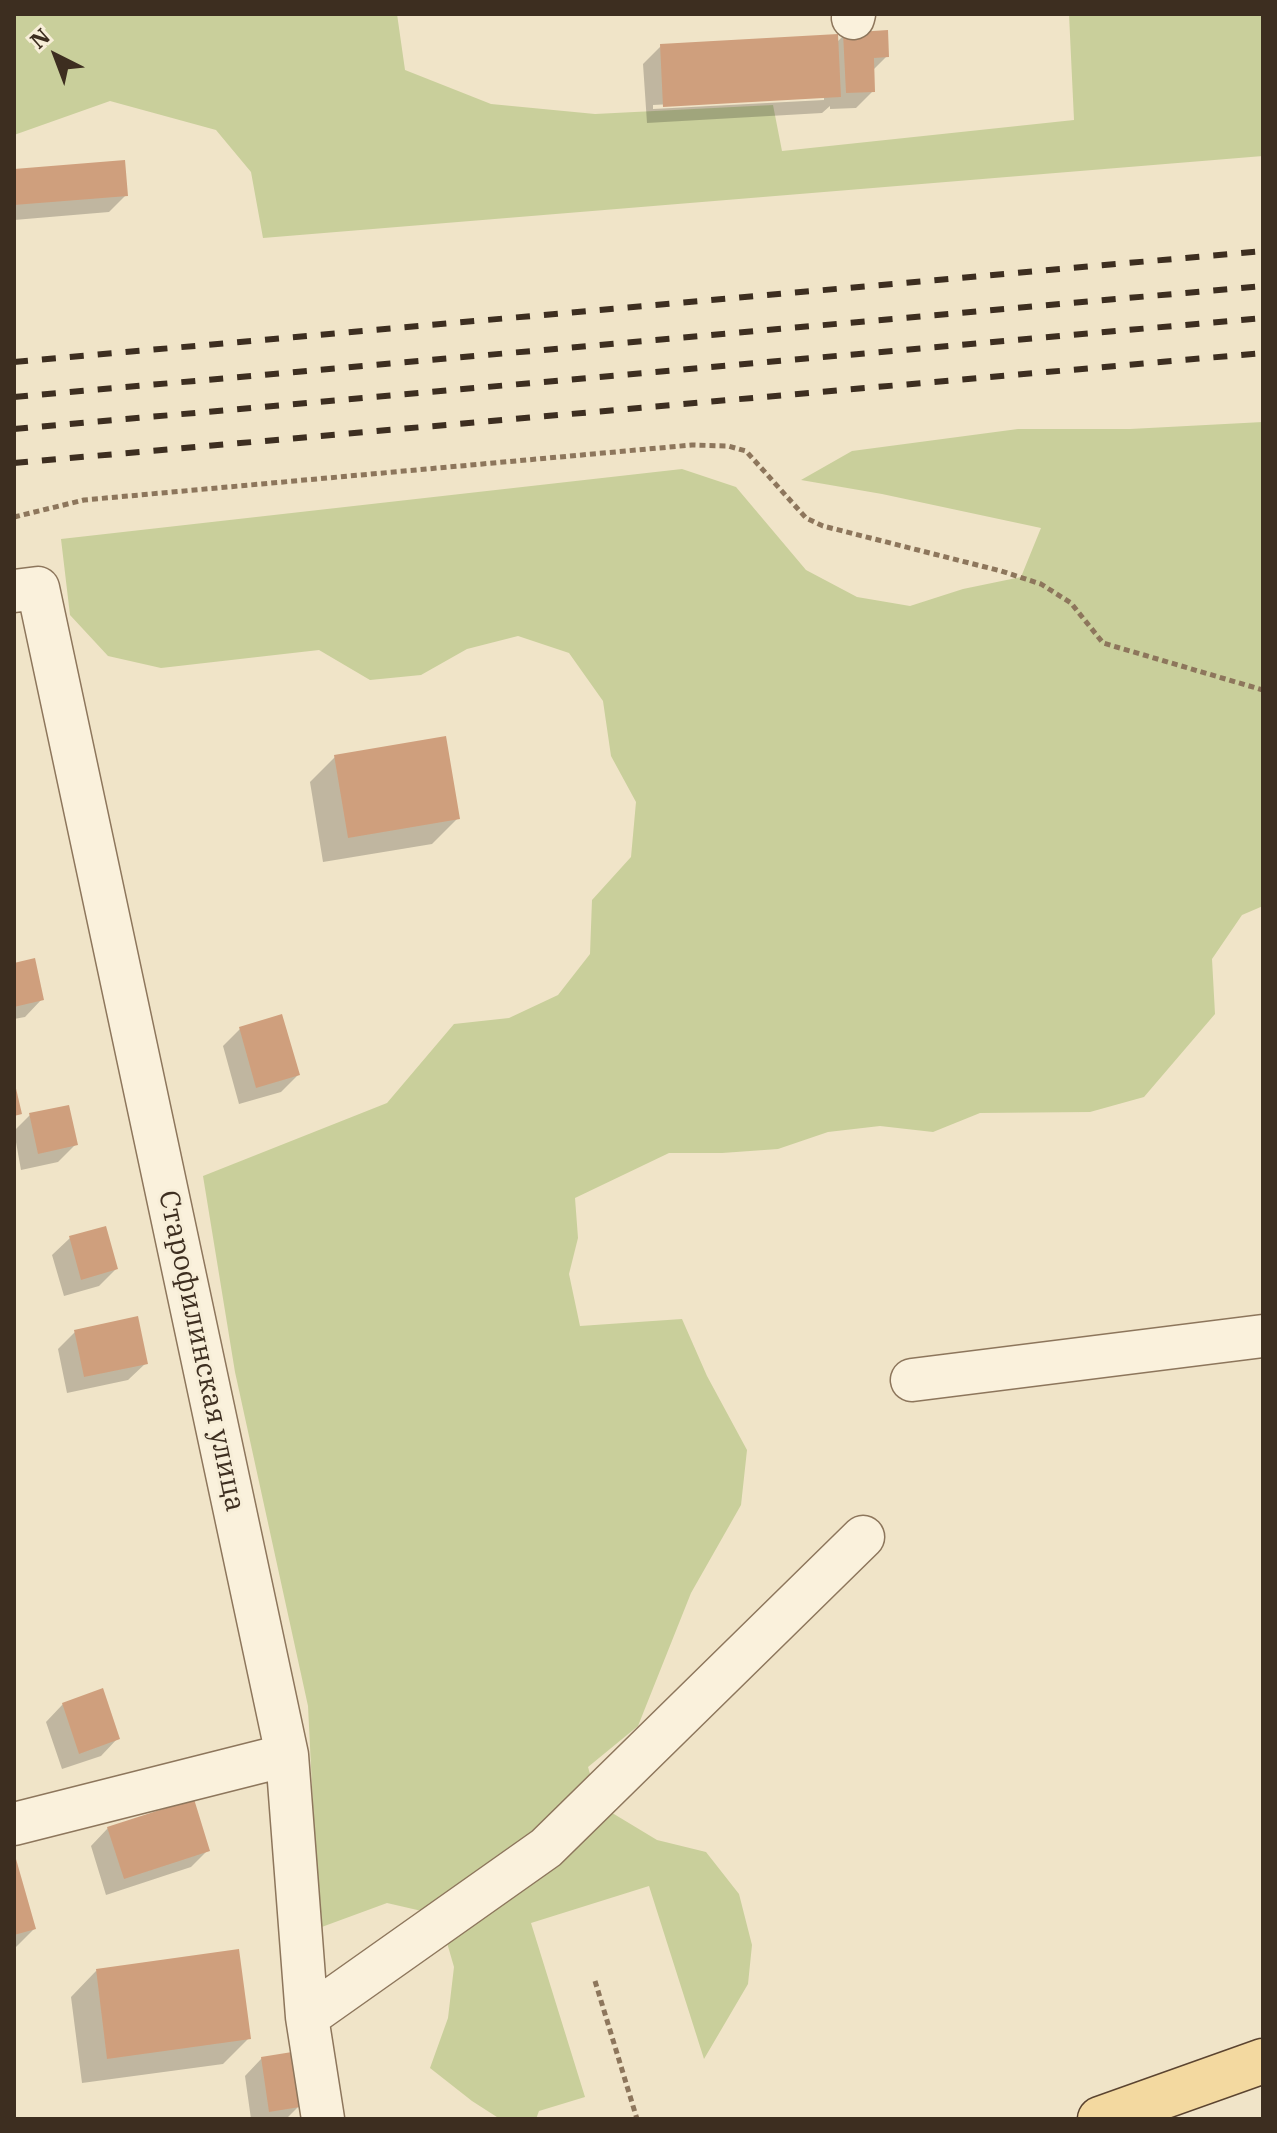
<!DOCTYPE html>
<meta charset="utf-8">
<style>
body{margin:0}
#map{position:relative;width:1277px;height:2133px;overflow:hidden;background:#f0e4c8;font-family:"IBM Plex Serif",serif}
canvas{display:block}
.frame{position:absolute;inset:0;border:16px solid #3d2e20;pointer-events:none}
.north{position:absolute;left:16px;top:16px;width:80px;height:80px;-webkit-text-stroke:6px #f7eed8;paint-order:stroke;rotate:318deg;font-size:22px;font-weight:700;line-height:32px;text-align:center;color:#3d2e20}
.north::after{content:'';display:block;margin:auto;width:28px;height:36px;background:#3d2e20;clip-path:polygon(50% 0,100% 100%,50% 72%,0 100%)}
</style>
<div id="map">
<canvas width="1277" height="2133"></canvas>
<div class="frame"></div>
<div class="north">N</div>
</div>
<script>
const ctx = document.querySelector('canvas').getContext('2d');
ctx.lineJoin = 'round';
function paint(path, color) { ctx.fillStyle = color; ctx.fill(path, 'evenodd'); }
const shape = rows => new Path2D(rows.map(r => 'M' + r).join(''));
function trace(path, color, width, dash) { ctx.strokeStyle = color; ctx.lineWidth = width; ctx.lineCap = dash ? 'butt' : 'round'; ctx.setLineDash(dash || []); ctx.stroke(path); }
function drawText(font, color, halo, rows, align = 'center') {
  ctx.font = font + ' "IBM Plex Serif",serif'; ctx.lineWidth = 6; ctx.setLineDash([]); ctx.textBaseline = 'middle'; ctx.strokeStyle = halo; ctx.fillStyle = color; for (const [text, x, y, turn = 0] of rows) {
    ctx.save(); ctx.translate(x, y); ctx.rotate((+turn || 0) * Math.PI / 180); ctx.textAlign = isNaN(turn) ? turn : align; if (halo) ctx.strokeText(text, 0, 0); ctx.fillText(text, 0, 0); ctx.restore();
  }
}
const green = shape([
 [14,14,397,14,405,70,491,104,595,114,773,105,782,151,1074,120,1069,14,1263,14,1263,156,263,238,251,172,216,130,110,101,14,135],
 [1263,422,1263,906,1242,915,1212,959,1215,1014,1144,1097,1090,1112,980,1113,933,1132,880,1126,828,1132,778,1149,722,1153,669,1153,575,1198,578,1238,569,1274,580,1326,682,1319,707,1376,747,1450,741,1505,691,1593,638,1726,588,1767,599,1805,657,1840,706,1852,739,1894,752,1945,748,1984,704,2059,649,1886,531,1923,585,2097,539,2111,536,2119,500,2119,472,2101,430,2068,448,2018,454,1967,439,1915,387,1903,319,1928,308,1706,235,1372,203,1176,387,1103,454,1024,509,1018,558,995,590,954,592,900,631,857,636,802,611,756,603,701,569,653,518,636,467,649,421,675,370,680,319,650,161,668,108,656,70,615,61,539,682,469,736,487,806,570,857,597,910,606,963,589,1021,577,1041,528,882,494,801,480,852,451,1018,429,1130,429]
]);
const shadow = shape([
 [844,35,887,56,872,71,873,91,856,108,830,109,830,106,822,113,647,123,643,64,661,46,837,42],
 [824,96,824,100,653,109,653,105],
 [14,171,126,195,109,212,14,220],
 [335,757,458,818,432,844,323,862,310,782],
 [14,965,42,999,25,1017,14,1019],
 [240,1029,298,1075,281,1092,239,1104,223,1046],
 [30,1115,75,1145,58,1162,21,1170,14,1131],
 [70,1238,116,1269,99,1286,64,1296,52,1255],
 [75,1332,146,1363,128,1380,67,1393,58,1349],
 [63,1704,118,1738,101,1756,62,1769,46,1722],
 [108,1828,208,1850,191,1867,106,1895,91,1846],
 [14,1859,34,1929,14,1949],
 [96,1971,249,2038,223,2064,82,2083,71,1997],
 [262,2058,298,2107,286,2119,251,2119,245,2076]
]);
const building = shape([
 [888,30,889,57,874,58,875,92,846,93,843,33],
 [838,34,841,97,663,107,660,44],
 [125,160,128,196,14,205,14,169],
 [446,736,460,819,348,838,334,755],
 [35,958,44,1000,14,1007,14,963],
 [282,1014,300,1075,256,1088,239,1027],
 [14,1080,22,1114,14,1116],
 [69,1105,78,1145,38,1154,29,1113],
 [106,1226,118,1269,81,1280,69,1236],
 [138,1316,148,1364,84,1377,74,1330],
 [103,1688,120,1739,79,1754,62,1703],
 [194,1799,210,1851,124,1879,107,1827],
 [14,1852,36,1929,14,1935],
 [239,1949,251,2039,107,2059,96,1969],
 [292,2052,300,2107,269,2112,261,2057]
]);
const path = shape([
 [14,517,84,500,692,445,728,446,746,451,806,518,823,526,1001,571,1041,584,1071,603,1103,643,1263,690],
 [595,1981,637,2119]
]);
const minor = shape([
 [853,18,854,14],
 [14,591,38,588,287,1755,307,2017,323,2119],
 [912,1380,1263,1336],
 [14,1824,287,1755],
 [307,2017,546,1848,863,1537]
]);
const major = shape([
 [1100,2119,1263,2061]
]);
const rail = shape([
 [14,362,1263,251],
 [14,397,1263,286],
 [14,429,1263,318],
 [14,463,1263,353]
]);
const streetNames = [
 ["Старофилинская улица",201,1351,78]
];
paint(green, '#c9cf9b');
paint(shadow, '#0003');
paint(building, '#cf9f7d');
trace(minor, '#8d765c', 45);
trace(major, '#5b4430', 47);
trace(path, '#8d765c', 5, [6, 4]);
trace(minor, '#faf1dc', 42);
trace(major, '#f3d9a0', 44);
trace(rail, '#3d2e20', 6, [14, 14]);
drawText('28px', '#3d2e20', '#f7eed8', streetNames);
</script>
